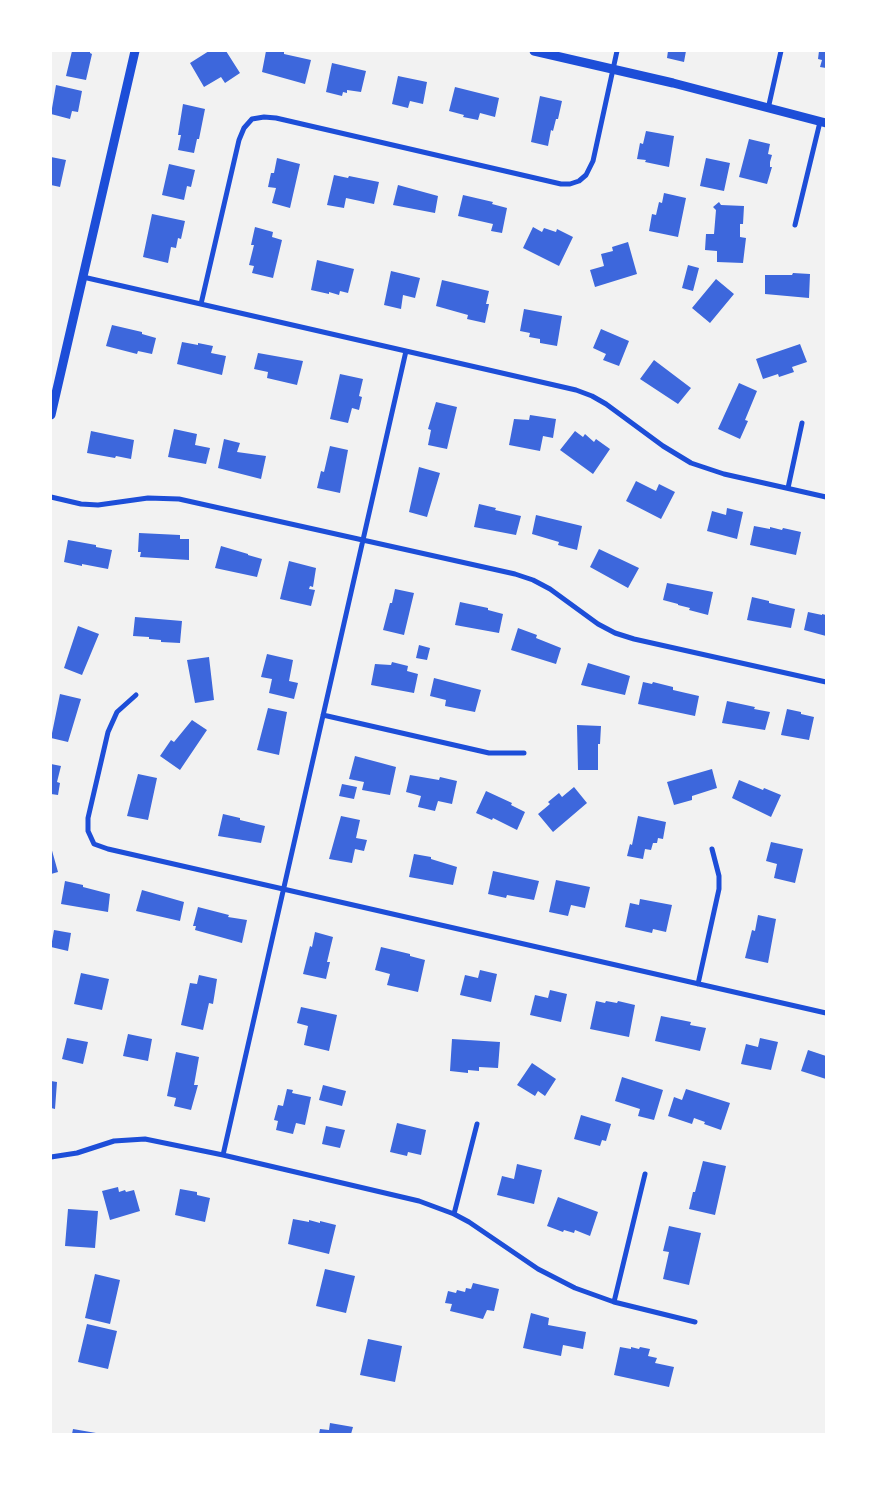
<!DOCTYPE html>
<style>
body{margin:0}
#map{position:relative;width:877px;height:1485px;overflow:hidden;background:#f2f2f2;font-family:Poppins,sans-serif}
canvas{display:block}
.frame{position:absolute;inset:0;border:52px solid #fff;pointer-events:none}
</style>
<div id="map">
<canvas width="877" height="1485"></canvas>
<div class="frame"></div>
</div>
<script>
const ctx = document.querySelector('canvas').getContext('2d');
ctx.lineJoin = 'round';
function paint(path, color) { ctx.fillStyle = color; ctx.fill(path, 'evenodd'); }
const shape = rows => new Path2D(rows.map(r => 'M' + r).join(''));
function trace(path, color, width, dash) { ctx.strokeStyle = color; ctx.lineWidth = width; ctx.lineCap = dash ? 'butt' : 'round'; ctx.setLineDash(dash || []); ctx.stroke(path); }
const building = shape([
 [72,51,90,51,90,53,92,54,86,80,66,76],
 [209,51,226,51,240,73,225,83,221,77,204,87,190,63],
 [266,51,284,51,284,54,311,60,305,84,262,72],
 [668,51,686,51,684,62,667,58],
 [819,51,826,51,826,68,820,67,822,60,818,59],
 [332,63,366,71,361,92,347,90,347,93,343,92,342,96,326,92],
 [398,76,427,82,423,104,410,101,408,108,392,104],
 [56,85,82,91,78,112,72,111,70,119,51,114],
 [455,87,499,98,495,117,480,113,478,120,463,117,464,115,449,111],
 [540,96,562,101,558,119,556,119,553,131,551,130,548,146,531,142],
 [183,104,205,109,199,139,197,139,194,153,178,150,181,135,178,135],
 [646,131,674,136,669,167,645,162,646,160,637,159,640,143,643,144],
 [749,139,770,144,768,154,772,155,770,162,770,167,772,167,767,184,739,177],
 [51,157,66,160,60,187,51,185],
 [277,158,300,164,290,208,272,203,276,188,268,187,271,173,274,173],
 [706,158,730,163,724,191,700,186],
 [169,164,195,170,191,187,187,186,184,200,162,195],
 [334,175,348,178,349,176,379,182,374,204,346,198,344,208,327,205],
 [398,185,438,196,435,213,393,205],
 [664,193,686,198,678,237,649,231,652,214,656,215,659,202,662,203],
 [463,195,493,202,492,204,507,208,502,233,491,231,493,224,458,216],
 [719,202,721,205,744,206,743,224,740,224,740,237,746,238,743,263,717,262,717,251,705,250,706,234,714,234,716,210,713,207],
 [152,214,185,221,181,239,178,238,176,248,171,247,168,263,143,257],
 [255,227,273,232,272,237,282,240,273,278,252,273,254,266,249,265,254,245,251,245],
 [533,227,542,232,544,228,556,232,557,229,573,237,559,266,523,248],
 [628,242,637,274,595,287,590,270,604,266,601,254,613,251,612,247],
 [317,260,354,269,348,293,340,291,339,295,329,292,329,294,311,290],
 [688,265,699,268,693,291,682,288],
 [391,271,420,278,415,298,403,295,401,309,384,305],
 [793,273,810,274,809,298,765,294,765,275,792,275],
 [716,279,734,294,710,323,692,308],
 [442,280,489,291,486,304,489,304,485,323,467,319,468,315,436,306],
 [524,309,562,316,557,346,540,343,540,339,529,337,530,333,520,331],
 [112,325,142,332,142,334,156,338,152,354,138,351,137,354,106,346],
 [601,329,629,341,619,366,603,360,606,354,593,348],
 [182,342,198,345,198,343,213,346,211,353,226,356,222,375,177,364],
 [800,344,807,362,792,367,794,372,779,377,778,374,763,379,756,359],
 [258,353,303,361,297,385,267,378,268,372,254,369],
 [654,360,691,388,678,404,640,379],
 [340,374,363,379,359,396,362,397,359,410,352,408,348,423,330,419],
 [739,383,757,391,745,420,748,421,740,439,718,429],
 [436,402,457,407,447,449,428,445,431,430,428,429],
 [530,415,556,419,553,438,543,436,540,451,509,445,514,419,529,420],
 [174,429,197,434,195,445,210,448,206,464,168,457],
 [91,431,134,440,131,459,116,456,115,458,87,453],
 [575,431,583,437,585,434,594,442,596,439,610,449,593,474,560,450],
 [224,439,240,443,237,452,266,456,261,479,218,468],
 [330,446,348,450,340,493,317,488,321,471,324,472],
 [419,467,440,473,427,517,409,512],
 [636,481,656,491,659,484,675,492,661,519,626,501],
 [479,504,496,508,495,510,521,516,516,535,474,527],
 [727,508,743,512,737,539,707,531,712,511,726,515],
 [536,515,582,526,577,550,558,545,559,542,532,534],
 [754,526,770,529,770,527,782,530,783,528,801,532,796,555,750,545],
 [139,533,180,535,180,539,189,539,189,560,140,557,141,552,138,552],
 [68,540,96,545,96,547,112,550,108,569,82,564,82,566,64,562],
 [221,546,248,554,248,555,262,559,257,577,215,568],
 [599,549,639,568,628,588,590,567],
 [289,561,316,568,313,587,310,586,309,589,315,590,311,606,280,599],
 [667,583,713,592,708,615,689,610,690,608,678,605,678,604,663,600],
 [395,589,414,593,404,635,383,630,390,603,392,603],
 [752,597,769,601,769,603,795,609,791,628,747,620],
 [460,602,488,608,488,610,503,614,499,633,455,625],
 [808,612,822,615,822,614,826,615,826,636,804,630],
 [135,617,182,621,180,643,161,642,161,640,149,639,149,637,133,636],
 [78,626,99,634,82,675,64,668],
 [518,628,537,635,536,638,561,648,556,664,511,650],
 [419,645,430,648,427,660,416,658],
 [267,654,293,660,289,681,298,683,294,699,269,693,272,679,261,677],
 [209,657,214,700,195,703,187,660],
 [392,662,408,666,407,671,418,674,414,693,371,685,375,664,391,665],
 [588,663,630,676,625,695,581,685],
 [434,678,481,690,475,712,445,706,446,700,430,696],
 [643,682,652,684,653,682,673,687,673,690,699,696,695,716,638,704],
 [60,694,81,699,68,742,51,738],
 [727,701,755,707,754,709,770,712,765,730,722,723],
 [268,708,287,712,279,755,257,750],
 [787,709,801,712,801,714,814,717,809,740,781,735],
 [192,720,207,730,180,770,160,756,171,740,174,742],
 [577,725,601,726,600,744,598,744,598,770,578,770],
 [355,756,396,767,390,795,362,790,364,782,349,779],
 [51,764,61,766,57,782,60,783,58,795,51,794],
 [712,769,717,788,692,796,692,800,674,805,667,782],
 [138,774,157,778,148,820,127,816],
 [410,775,439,780,440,777,457,781,452,804,438,801,435,811,418,807,421,796,406,792],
 [739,780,763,790,764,788,781,795,771,817,732,798],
 [342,784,357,787,354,799,339,796],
 [574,787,587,803,553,832,538,814,550,804,548,802,559,793,562,797],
 [486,791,512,803,511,805,525,812,517,830,493,818,492,820,476,813],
 [223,814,240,818,240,820,265,826,261,843,218,836],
 [341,816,360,820,356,838,367,840,364,851,355,849,352,863,329,859],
 [638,816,666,822,663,839,658,838,657,843,653,843,651,850,645,849,643,859,627,856,630,844,632,845],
 [771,842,803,849,795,883,774,878,777,864,766,861],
 [51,847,58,872,51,874],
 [414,854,431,857,431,859,457,867,453,885,409,877],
 [493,871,539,881,534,900,507,895,506,898,488,894],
 [556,880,590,887,585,908,571,905,568,916,549,912],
 [65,881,83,885,83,887,110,894,108,912,61,904],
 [142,890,184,902,180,921,136,911],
 [640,899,672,905,666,932,653,929,652,933,625,927,630,903,639,905],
 [198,907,229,915,228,917,247,920,242,943,195,930,196,926,193,926],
 [758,915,776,919,768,963,745,958,752,930,755,931],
 [54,930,71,933,68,951,51,947],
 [315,932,333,937,327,962,330,962,326,979,303,974,310,946,312,947],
 [381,947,410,954,410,956,425,960,418,992,387,985,390,974,375,970],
 [480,970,497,974,491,1002,460,995,465,975,478,978],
 [81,973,109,979,102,1010,74,1004],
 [199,975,217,979,213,1004,209,1003,203,1030,181,1025,190,983,197,984],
 [550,990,567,994,561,1022,530,1015,535,995,548,998],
 [596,1001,605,1003,606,1001,617,1003,618,1001,635,1005,629,1037,590,1029],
 [301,1007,337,1015,329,1051,304,1045,308,1026,297,1023],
 [661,1016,691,1022,690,1025,706,1028,700,1051,655,1041],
 [128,1034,152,1039,148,1061,123,1056],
 [67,1038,88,1042,83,1064,62,1059],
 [760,1038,778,1042,771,1070,741,1064,746,1044,758,1047],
 [452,1039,500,1042,498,1068,479,1067,479,1071,468,1070,468,1073,450,1071],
 [808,1050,826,1056,826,1079,801,1071],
 [176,1052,199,1057,194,1085,198,1085,191,1110,174,1106,176,1098,167,1096],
 [532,1063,556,1079,545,1096,538,1091,535,1096,517,1085],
 [622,1077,663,1090,654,1120,638,1116,640,1109,615,1101],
 [51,1081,57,1082,55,1109,51,1108],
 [323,1085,346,1091,342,1106,319,1100],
 [287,1089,293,1090,292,1093,311,1097,305,1125,296,1123,293,1134,276,1130,278,1121,274,1120,278,1105,283,1106],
 [686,1089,730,1103,721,1130,704,1124,705,1122,694,1118,692,1124,668,1116,674,1097,682,1100],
 [581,1115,611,1124,606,1141,602,1140,600,1146,574,1139],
 [397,1123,426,1130,421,1155,408,1152,407,1156,390,1152],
 [326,1126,345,1130,340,1148,322,1144],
 [703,1161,726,1166,715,1215,689,1209,693,1192,695,1192],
 [517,1164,542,1170,534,1204,497,1195,502,1176,514,1179],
 [118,1187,119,1192,125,1190,126,1192,134,1190,140,1211,110,1220,102,1191],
 [180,1189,197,1192,197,1195,210,1198,205,1222,175,1215],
 [558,1197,598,1212,590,1236,575,1230,574,1233,564,1230,563,1232,547,1226],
 [68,1209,98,1211,95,1248,65,1246],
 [293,1219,309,1222,309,1220,320,1223,320,1221,336,1225,329,1254,288,1244],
 [669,1226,701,1233,689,1285,663,1279,669,1252,663,1251],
 [325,1269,355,1276,346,1313,316,1306],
 [95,1274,120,1280,110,1324,85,1318],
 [473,1283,499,1289,494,1311,487,1310,483,1319,450,1311,452,1304,445,1303,448,1291,456,1293,457,1290,465,1292,466,1288,471,1289],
 [531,1313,549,1318,548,1325,586,1332,583,1349,563,1345,561,1356,523,1348],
 [87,1324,117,1331,108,1369,78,1362],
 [368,1339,402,1346,395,1382,360,1375],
 [620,1347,631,1349,631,1347,639,1349,640,1347,650,1349,648,1356,657,1358,655,1363,674,1367,669,1387,614,1375],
 [330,1423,353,1427,351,1434,319,1434,320,1429,329,1430],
 [73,1429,96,1433,96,1434,72,1434]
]);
const minor = shape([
 [768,109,781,51],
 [795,225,820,122],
 [83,277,576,390,592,396,606,404,663,446,691,463,724,474,826,497],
 [201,304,239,140,244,128,252,119,264,117,276,118,561,184,570,184,579,181,586,175,593,161,617,51],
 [788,488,802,423],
 [51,497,81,504,98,505,148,498,179,499,515,574,533,580,550,589,598,624,615,633,634,639,826,682],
 [136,695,117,712,108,732,88,818,88,831,94,844,108,849,826,1013],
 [323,715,489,753,524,753],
 [698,984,719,889,719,876,712,849],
 [223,1155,406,351],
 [51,1157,77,1153,114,1141,145,1139,223,1155,419,1201,454,1214,469,1222,538,1269,575,1288,614,1302,695,1322],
 [454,1214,477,1124],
 [614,1302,645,1174]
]);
const tertiary = shape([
 [51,415,135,51]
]);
const secondary = shape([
 [534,51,673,83,826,123]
]);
paint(building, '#3d67dc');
trace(minor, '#1d4ed8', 5);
trace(tertiary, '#1d4ed8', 9);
trace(secondary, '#1d4ed8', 9);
</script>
